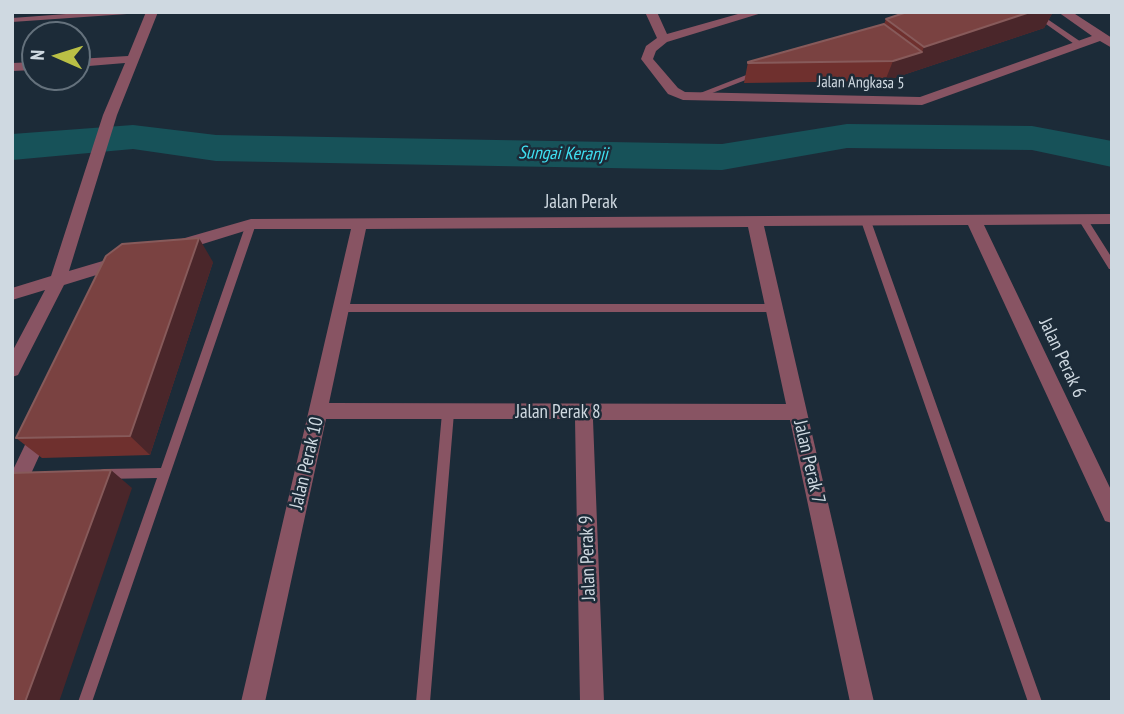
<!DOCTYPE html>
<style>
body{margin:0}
#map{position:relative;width:1124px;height:714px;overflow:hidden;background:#1c2b38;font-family:"PT Sans Narrow",sans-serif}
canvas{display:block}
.frame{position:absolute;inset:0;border:14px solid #cfd9e1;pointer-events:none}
.north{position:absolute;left:21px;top:21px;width:70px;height:70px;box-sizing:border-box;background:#1c2b38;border:2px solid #64717c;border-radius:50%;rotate:273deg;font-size:19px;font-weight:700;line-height:28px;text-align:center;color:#cfd9e1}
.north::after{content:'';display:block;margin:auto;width:24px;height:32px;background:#bac045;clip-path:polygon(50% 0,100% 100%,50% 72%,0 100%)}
</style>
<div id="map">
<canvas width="1124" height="714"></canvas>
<div class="frame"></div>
<div class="north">N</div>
</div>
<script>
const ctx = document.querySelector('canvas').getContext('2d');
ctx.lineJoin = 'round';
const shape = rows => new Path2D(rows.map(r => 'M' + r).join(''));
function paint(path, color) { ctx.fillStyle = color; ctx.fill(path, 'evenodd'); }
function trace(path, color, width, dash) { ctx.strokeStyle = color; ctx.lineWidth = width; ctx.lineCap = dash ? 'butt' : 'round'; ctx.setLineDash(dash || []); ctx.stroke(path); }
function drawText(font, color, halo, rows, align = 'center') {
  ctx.font = font + ' "PT Sans Narrow",sans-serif'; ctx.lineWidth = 5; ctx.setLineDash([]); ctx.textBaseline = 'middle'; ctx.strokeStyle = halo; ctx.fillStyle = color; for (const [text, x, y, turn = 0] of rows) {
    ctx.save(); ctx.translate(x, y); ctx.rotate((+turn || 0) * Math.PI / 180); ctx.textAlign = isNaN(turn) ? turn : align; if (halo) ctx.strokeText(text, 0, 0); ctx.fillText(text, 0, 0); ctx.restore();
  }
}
const river = shape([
 [847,124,1032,126,1112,141,1112,167,1032,150,847,148,722,170,216,161,133,149,12,160,12,134,133,125,216,135,722,144,847,124]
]);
const lane = shape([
 [93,12,130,12,127,14,12,22,12,18,93,12],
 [1029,12,1037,12,1084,44,1077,46,1029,12],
 [754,72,761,74,697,99,694,99,690,97,754,72],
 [1083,216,1086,217,1112,258,1112,269,1109,269,1078,219,1083,216],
 [866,218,871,221,1042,702,1028,702,861,221,866,218],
 [251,221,256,224,92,702,78,702,157,478,104,479,100,478,98,474,100,470,104,469,161,468,246,224,251,221],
 [341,304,774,304,779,308,774,312,341,312,336,308,341,304],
 [448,408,452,410,454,413,430,702,416,702,442,413,444,410,448,408]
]);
const street = shape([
 [146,12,158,12,117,115,69,271,123,255,131,261,129,265,64,285,18,375,12,377,12,352,45,290,12,300,12,288,51,276,103,115,125,63,77,67,77,59,128,56,146,12],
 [645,12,657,12,667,34,745,12,765,12,667,42,656,51,653,59,678,88,685,92,920,97,1092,36,1058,12,1072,12,1112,38,1112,48,1100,41,922,105,683,100,668,94,641,59,646,46,657,38,645,12],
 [35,62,35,70,12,71,12,63,35,62],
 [1112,214,1112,224,984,225,1112,492,1112,523,1105,521,968,225,764,226,874,702,850,702,790,420,593,420,604,702,580,702,575,419,326,419,265,702,241,702,351,229,251,229,177,252,171,250,169,246,171,242,251,219,1112,214],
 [748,227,786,404,329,403,366,229,748,227],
 [42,422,49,424,51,430,19,500,12,502,12,472,35,424,42,422]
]);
const wall = shape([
 [907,12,1053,12,1044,28,885,81,744,83,748,62,884,24,886,19],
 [213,262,150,455,42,458,16,438]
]);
const shadedWall = shape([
 [1030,12,1053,12,1044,28,885,81,893,61,922,52,924,47],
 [199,238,213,262,150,455,130,436],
 [111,470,132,488,59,702,25,702]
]);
const building = shape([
 [907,12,1030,12,924,47,886,19,907,12],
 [884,24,922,52,893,61,748,63,748,62,884,24],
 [199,238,130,436,16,438,106,256,122,244,199,238],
 [111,470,25,702,12,702,12,473,111,470]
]);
const farStreetnames = [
 ["Jalan Angkasa 5",861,83,1]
];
const farWaternames = [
 ["Sungai Keranji",563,154,1]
];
const streetNames = [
 ["Jalan Perak",581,203],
 ["Jalan Perak 6",1062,358,65],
 ["Jalan Perak 8",558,413],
 ["Jalan Perak 7",809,462,77],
 ["Jalan Perak 10",307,463,-77],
 ["Jalan Perak 9",588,558,-92]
];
paint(river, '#175259');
paint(lane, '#885463');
paint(street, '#885463');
paint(wall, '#6f302e');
paint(shadedWall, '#4a262a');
paint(building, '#7a4241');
trace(building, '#875a5a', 2);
drawText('16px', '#cfd9e1', '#1c2b38', farStreetnames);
drawText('italic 18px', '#3fe1f3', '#1c2b38', farWaternames);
drawText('19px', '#cfd9e1', '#1c2b38', streetNames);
</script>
